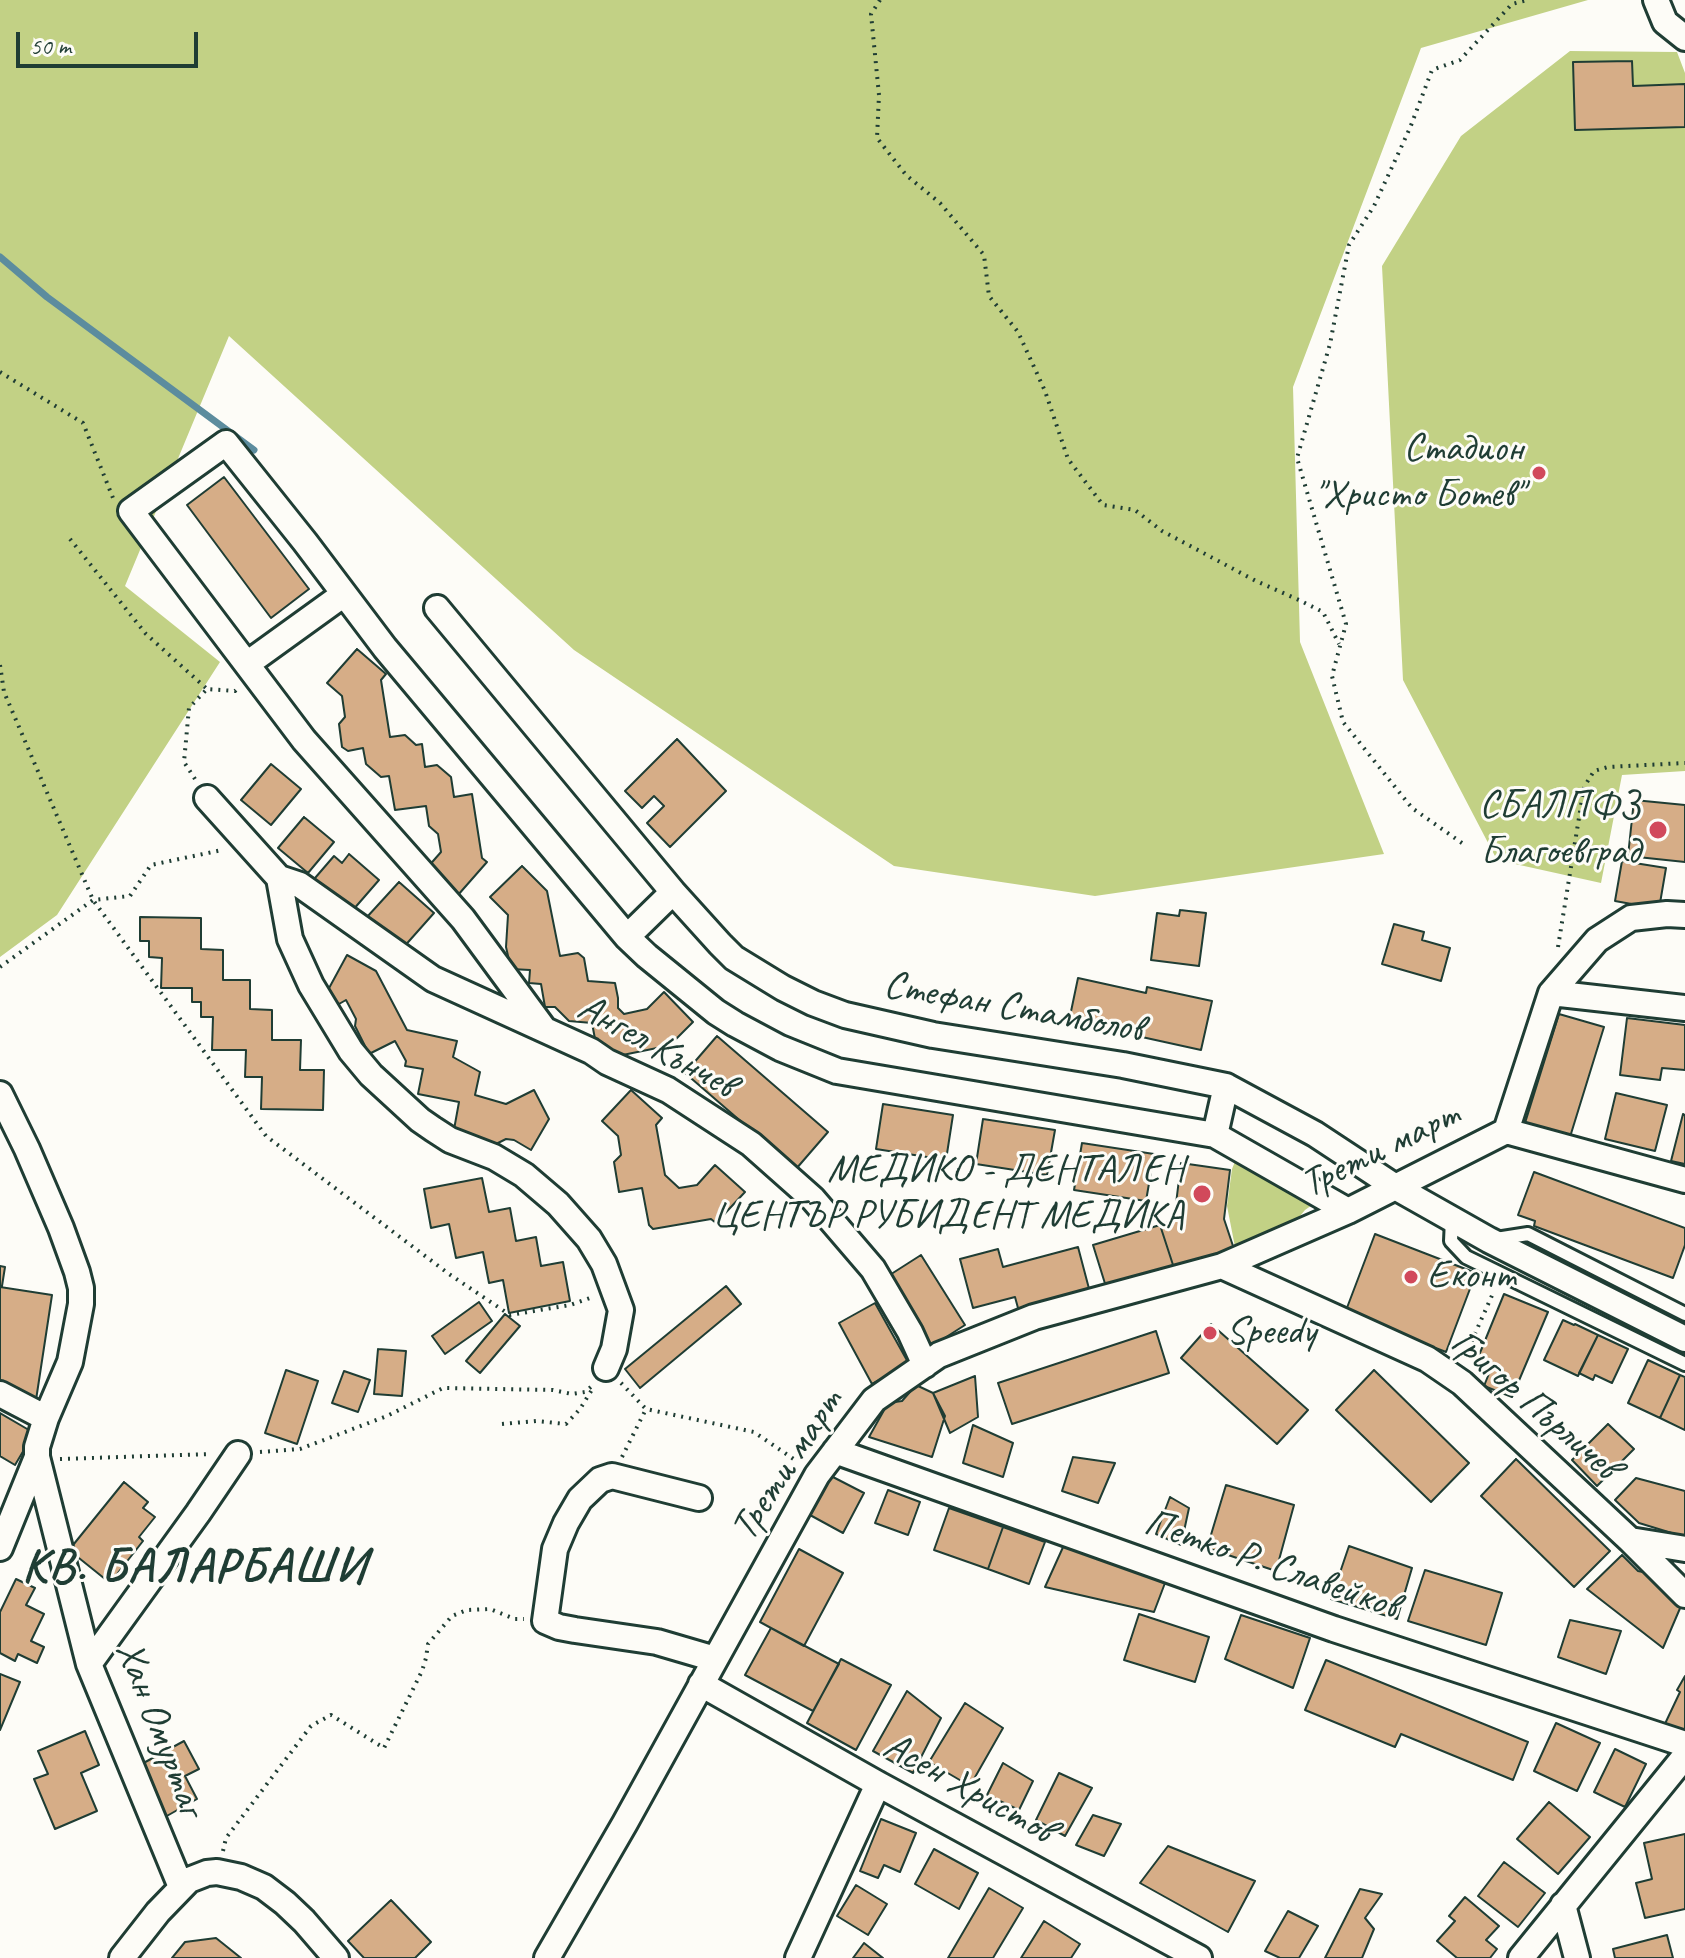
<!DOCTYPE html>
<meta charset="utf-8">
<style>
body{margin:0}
#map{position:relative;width:1685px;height:1958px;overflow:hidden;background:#fdfcf7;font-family:Caveat,sans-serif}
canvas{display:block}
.scale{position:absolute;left:16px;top:32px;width:182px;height:36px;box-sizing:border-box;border:4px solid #1f3d34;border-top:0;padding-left:10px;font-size:24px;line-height:28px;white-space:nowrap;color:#1f3d34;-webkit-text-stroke:6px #fdfcf7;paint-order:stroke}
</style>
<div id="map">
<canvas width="1685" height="1958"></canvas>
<div class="scale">50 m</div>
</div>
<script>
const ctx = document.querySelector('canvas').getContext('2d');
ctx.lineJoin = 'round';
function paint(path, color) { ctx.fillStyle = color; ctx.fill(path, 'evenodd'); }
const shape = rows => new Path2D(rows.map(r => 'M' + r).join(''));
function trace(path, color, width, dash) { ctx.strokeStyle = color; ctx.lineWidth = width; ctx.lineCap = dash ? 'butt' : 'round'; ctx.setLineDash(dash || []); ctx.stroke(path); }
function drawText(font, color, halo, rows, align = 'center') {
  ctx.font = font + ' Caveat,sans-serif'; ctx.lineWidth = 6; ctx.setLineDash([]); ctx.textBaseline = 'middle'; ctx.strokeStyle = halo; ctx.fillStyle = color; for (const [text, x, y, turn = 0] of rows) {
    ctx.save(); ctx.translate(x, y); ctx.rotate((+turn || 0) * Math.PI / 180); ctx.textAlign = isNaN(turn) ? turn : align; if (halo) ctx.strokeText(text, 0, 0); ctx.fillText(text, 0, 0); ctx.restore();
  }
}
const green = shape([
 [0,0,1588,0,1421,48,1293,387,1300,642,1384,854,1095,896,894,866,574,650,229,336,125,586,220,662,57,915,0,957],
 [1570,51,1677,52,1685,73,1685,771,1622,775,1601,883,1497,860,1403,680,1382,266,1461,136],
 [1236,1159,1315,1203,1305,1210,1289,1229,1236,1252,1227,1206,1232,1169]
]);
const stream = shape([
 [0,257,47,297,254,450]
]);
const building = shape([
 [1632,61,1633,86,1685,84,1685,127,1575,130,1573,62,1632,61],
 [224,477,309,589,271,618,187,505,224,477],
 [357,649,386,674,381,680,390,737,405,735,416,745,422,744,425,767,437,765,451,777,454,797,472,794,482,858,487,862,458,895,427,868,441,852,438,834,429,826,426,806,395,810,389,776,381,777,366,764,363,748,348,751,342,747,339,724,345,717,342,696,327,683,357,649],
 [677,739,726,791,670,847,647,823,664,806,654,796,642,808,625,791,677,739],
 [271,764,301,789,271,825,241,800,271,764],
 [1634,800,1685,805,1685,862,1628,856,1634,800],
 [304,817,334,842,308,873,278,848,304,817],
 [349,854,379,880,346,918,309,885,334,856,342,863,349,854],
 [1622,861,1666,868,1659,909,1615,901,1622,861],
 [522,866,547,891,560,956,578,953,584,958,588,981,615,983,618,998,618,1008,624,1014,647,1009,664,992,693,1022,665,1050,662,1047,603,1059,598,1055,592,1023,569,1021,555,1007,545,1007,541,984,529,983,530,970,511,969,506,947,508,915,490,897,522,866],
 [399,882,434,913,402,949,367,917,399,882],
 [1180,910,1206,913,1199,966,1151,960,1157,913,1179,916,1180,910],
 [140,917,201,918,201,949,223,950,223,980,250,980,250,1009,272,1010,272,1040,301,1040,300,1070,324,1070,323,1110,261,1109,262,1077,245,1077,246,1050,212,1050,213,1017,201,1017,201,1002,192,1002,192,988,161,988,162,958,149,957,149,941,140,941,140,917],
 [1394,924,1424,932,1422,940,1450,948,1441,981,1382,964,1394,924],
 [347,955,376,971,407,1030,457,1041,453,1057,480,1072,475,1095,506,1104,534,1090,549,1119,531,1150,514,1140,506,1139,496,1144,453,1135,459,1102,418,1094,423,1069,405,1066,406,1061,395,1041,369,1054,355,1026,356,1019,346,1000,339,1004,326,997,328,990,347,955],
 [1078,978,1146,993,1147,987,1212,1001,1201,1050,1069,1021,1078,978],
 [1559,1014,1604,1027,1570,1137,1525,1123,1559,1014],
 [1627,1018,1685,1025,1685,1070,1662,1068,1660,1080,1620,1075,1627,1018],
 [717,1036,828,1132,796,1169,685,1073,717,1036],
 [631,1090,662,1118,656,1125,665,1175,679,1188,697,1185,715,1165,745,1192,716,1223,711,1219,653,1229,649,1225,642,1188,619,1192,614,1162,621,1155,618,1136,602,1121,631,1090],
 [1616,1093,1667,1105,1655,1151,1605,1139,1616,1093],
 [883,1104,953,1115,946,1160,876,1149,883,1104],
 [1683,1114,1685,1115,1685,1164,1671,1161,1683,1114],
 [983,1119,1055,1130,1047,1175,976,1164,983,1119],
 [1082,1143,1154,1154,1146,1201,1074,1190,1082,1143],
 [1181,1163,1230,1170,1224,1219,1234,1249,1174,1268,1160,1225,1174,1220,1181,1163],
 [1534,1172,1685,1228,1685,1245,1673,1278,1534,1226,1535,1221,1518,1215,1534,1172],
 [482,1178,489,1212,510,1208,516,1241,536,1237,541,1266,563,1262,570,1301,509,1313,503,1280,489,1283,483,1252,456,1258,449,1224,431,1228,424,1189,482,1178],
 [1160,1225,1174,1268,1107,1290,1093,1245,1160,1225],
 [1375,1234,1476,1273,1446,1352,1345,1313,1375,1234],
 [1078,1247,1092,1300,1021,1319,1015,1297,973,1308,960,1259,998,1249,1003,1267,1078,1247],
 [921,1255,965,1325,929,1348,885,1278,921,1255],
 [0,1266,5,1267,2,1286,0,1286,0,1266],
 [726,1286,741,1304,640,1388,625,1369,726,1286],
 [0,1287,52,1295,36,1400,1,1394,4,1381,0,1380,0,1287],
 [1504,1294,1548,1312,1512,1397,1484,1386,1490,1371,1475,1365,1504,1294],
 [479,1302,492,1321,445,1354,432,1336,479,1302],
 [875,1303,909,1364,872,1384,839,1323,875,1303],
 [505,1314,520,1326,480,1373,466,1361,505,1314],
 [1563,1320,1574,1325,1575,1324,1598,1335,1578,1376,1544,1360,1563,1320],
 [1211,1324,1308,1410,1277,1444,1181,1358,1211,1324],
 [1156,1331,1169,1373,1012,1424,998,1383,1156,1331],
 [1598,1335,1628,1349,1612,1383,1595,1375,1593,1380,1579,1373,1598,1335],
 [378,1349,406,1351,402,1396,374,1394,378,1349],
 [1648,1360,1680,1375,1660,1418,1628,1403,1648,1360],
 [286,1370,318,1381,297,1444,265,1433,286,1370],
 [1374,1370,1469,1463,1431,1502,1336,1410,1374,1370],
 [344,1371,370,1380,358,1412,332,1403,344,1371],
 [1680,1375,1685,1377,1685,1430,1660,1418,1680,1375],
 [975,1376,978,1417,950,1433,933,1393,975,1376],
 [916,1385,933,1393,945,1416,932,1457,869,1437,888,1403,902,1401,916,1385],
 [0,1413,34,1433,15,1465,0,1456,0,1413],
 [1608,1424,1634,1449,1597,1486,1572,1460,1608,1424],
 [973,1425,1013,1443,1003,1477,963,1463,973,1425],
 [1073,1457,1115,1463,1098,1503,1062,1491,1073,1457],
 [1516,1459,1610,1551,1574,1587,1481,1496,1516,1459],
 [831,1476,864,1493,843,1533,810,1515,831,1476],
 [1636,1478,1685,1491,1685,1537,1639,1523,1615,1500,1636,1478],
 [124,1482,148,1502,143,1508,155,1517,139,1537,143,1541,110,1583,69,1550,124,1482],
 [1226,1485,1294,1505,1276,1571,1207,1548,1226,1485],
 [888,1490,920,1502,908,1535,875,1523,888,1490],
 [1170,1497,1189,1508,1181,1545,1156,1534,1170,1497],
 [949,1508,1003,1527,988,1569,934,1550,949,1508],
 [1003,1527,1045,1542,1029,1584,988,1569,1003,1527],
 [1064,1545,1165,1583,1154,1612,1045,1587,1064,1545],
 [1349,1546,1412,1568,1397,1619,1331,1599,1349,1546],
 [799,1549,843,1573,804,1646,760,1622,799,1549],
 [1622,1555,1638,1571,1662,1576,1684,1599,1663,1648,1587,1589,1622,1555],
 [1425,1570,1502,1593,1486,1645,1408,1621,1425,1570],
 [16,1579,35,1588,26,1605,44,1614,31,1641,44,1647,37,1663,18,1654,15,1661,0,1653,0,1612,16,1579],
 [1139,1614,1209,1637,1195,1682,1124,1660,1139,1614],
 [1241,1615,1310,1638,1293,1688,1225,1659,1241,1615],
 [1570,1620,1621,1631,1606,1674,1558,1657,1570,1620],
 [771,1628,839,1664,813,1711,745,1675,771,1628],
 [841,1659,891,1685,856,1750,807,1723,841,1659],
 [1326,1660,1528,1742,1513,1780,1401,1734,1395,1747,1305,1710,1326,1660],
 [0,1674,20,1682,0,1730,0,1674],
 [1685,1676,1685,1737,1663,1728,1680,1692,1677,1690,1685,1676],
 [907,1691,941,1718,913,1773,873,1751,907,1691],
 [965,1703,1003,1728,970,1786,929,1762,965,1703],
 [1556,1723,1600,1743,1577,1791,1534,1771,1556,1723],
 [85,1731,99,1765,81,1773,97,1811,55,1829,34,1779,48,1774,38,1751,85,1731],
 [184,1741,199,1769,185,1776,197,1799,165,1817,138,1766,184,1741],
 [1615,1749,1646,1764,1625,1807,1594,1792,1615,1749],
 [1003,1763,1033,1781,1019,1810,987,1795,1003,1763],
 [1059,1773,1092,1788,1065,1836,1036,1820,1059,1773],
 [1549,1802,1590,1837,1558,1874,1517,1839,1549,1802],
 [1093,1815,1121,1824,1104,1856,1076,1845,1093,1815],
 [881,1819,916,1833,900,1872,884,1865,878,1878,860,1871,881,1819],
 [1685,1834,1685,1909,1645,1918,1636,1883,1652,1879,1644,1843,1685,1834],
 [1168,1846,1255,1881,1228,1932,1140,1883,1168,1846],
 [934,1849,978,1873,959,1909,915,1884,934,1849],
 [1504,1862,1545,1893,1518,1927,1478,1896,1504,1862],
 [856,1885,887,1904,868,1935,837,1916,856,1885],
 [989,1888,1023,1908,993,1958,948,1958,989,1888],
 [1360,1889,1382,1894,1365,1918,1374,1929,1362,1958,1325,1958,1360,1889],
 [1465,1897,1499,1926,1486,1940,1497,1949,1490,1958,1457,1958,1437,1941,1455,1921,1449,1916,1465,1897],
 [391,1900,431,1942,415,1958,364,1958,348,1941,391,1900],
 [1288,1911,1318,1926,1299,1958,1280,1958,1265,1951,1288,1911],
 [1044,1921,1080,1944,1071,1958,1021,1958,1044,1921],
 [1667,1935,1673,1958,1615,1958,1613,1949,1667,1935],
 [216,1938,241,1958,172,1958,185,1942,216,1938],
 [864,1943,883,1958,853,1958,864,1943]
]);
const path = shape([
 [880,0,871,14,879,95,877,138,906,175,940,203,984,255,989,296,1018,332,1045,391,1068,459,1103,505,1135,510,1162,531,1256,581,1299,600,1323,612,1339,644],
 [0,372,83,423,113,498],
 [70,539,146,634,207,689],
 [0,665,4,692,93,900,266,1136,449,1274,510,1315,570,1305,593,1297],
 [195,779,184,762,189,708,207,689,235,691,237,689],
 [1462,843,1412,808,1343,722,1332,676,1346,624,1297,458,1330,344,1349,245,1374,206,1410,128,1432,70,1460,60,1512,4,1527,0],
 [1558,947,1584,787,1594,771,1608,767,1685,763],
 [0,967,93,900,130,896,151,865,222,850],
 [1465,1356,1494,1291],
 [621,1383,646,1409,754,1432,798,1462],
 [502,1424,536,1421,566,1424,580,1409,593,1388],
 [260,1452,300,1449,387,1416,443,1388,553,1390,572,1394,585,1392,592,1386],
 [622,1457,646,1409],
 [60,1459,211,1454],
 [223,1851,226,1838,311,1726,331,1715,384,1748,422,1671,426,1658,428,1644,452,1616,467,1610,490,1609,515,1619,524,1619]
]);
const lane = shape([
 [1452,1219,1451,1241,1466,1257,1685,1364],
 [1496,1239,1528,1234,1685,1314]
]);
const street = shape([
 [1656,0,1665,22,1685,38],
 [437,608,673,892,720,944,734,958,783,988,813,1003,845,1015,933,1035,1123,1065,1226,1086,1315,1134,1397,1188,1489,1240,1685,1339],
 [247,664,344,594],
 [207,798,279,878,290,939,311,985,351,1051,371,1075,420,1120,433,1129,450,1140,494,1157,524,1175,558,1204,589,1239,604,1264,621,1310,614,1349,606,1368],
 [279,878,300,885,433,979,591,1051,607,1062,668,1090,751,1144,813,1199,873,1269,910,1332,925,1365],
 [627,937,673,892],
 [1551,993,1597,940,1631,918,1667,914,1685,915],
 [544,1029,463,919,304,740,131,511,226,443,305,542,385,648,627,937,647,956,716,1012,735,1024,780,1048,837,1071,1215,1135,1348,1211],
 [0,1094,27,1149,61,1228,77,1272,81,1288,81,1304,70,1362,46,1418,37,1447,37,1457,0,1548],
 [1506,1131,1551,993,1685,1008],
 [1215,1135,1226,1086],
 [1222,1266,1427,1359,1462,1383,1630,1540,1685,1595],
 [0,1394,46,1418],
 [835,1451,1334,1629,1685,1744],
 [37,1457,89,1664,181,1887],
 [699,1498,612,1476,600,1480,580,1499,566,1523,555,1549,545,1621,559,1627,575,1630,657,1642,715,1659],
 [1630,1540,1685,1549],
 [89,1664,198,1513,238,1454],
 [701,1684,878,1784,1199,1958],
 [1563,1905,1577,1958],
 [122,1958,158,1912,189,1880,207,1873,217,1872,241,1877,264,1887,285,1903,304,1921,336,1958],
 [547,1958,625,1823,817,1475,874,1400,939,1355,1034,1317,1222,1266,1348,1211,1506,1131,1685,1180],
 [798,1958,878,1784],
 [1521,1958,1685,1756]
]);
const markers = [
 [1539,473,8,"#d1495b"],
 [1658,830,10,"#d1495b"],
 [1202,1194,10,"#d1495b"],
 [1411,1277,8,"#d1495b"],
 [1210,1333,8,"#d1495b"]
];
const poiNames = [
 ["Стадион",1523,450],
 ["\"Христо Ботев\"",1523,496],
 ["СБАЛПФЗ",1640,807],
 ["Благоевград",1640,853],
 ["МЕДИКО - ДЕНТАЛЕН",1184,1171],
 ["ЦЕНТЪР РУБИДЕНТ МЕДИКА",1184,1217],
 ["Еконт",1427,1277,"left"],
 ["Speedy",1226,1333,"left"]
];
const streetNames = [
 ["Стефан Стамболов",1013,1008,10],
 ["Ангел Кънчев",656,1047,29],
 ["Трети март",1381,1150,-26],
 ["Григор Пърличев",1534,1405,41],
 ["Трети март",788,1465,-57],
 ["Петко Р. Славейков",1271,1565,19],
 ["Хан Омуртаг",159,1729,69],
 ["Асен Христов",968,1789,29]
];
const districtNames = [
 ["КВ. БАЛАРБАШИ",195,1568]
];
paint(green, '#c2d185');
trace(stream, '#5c8c9e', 7);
paint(building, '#d6ad87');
trace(building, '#1f3d34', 2);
trace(lane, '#1f3d34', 18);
trace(street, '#1f3d34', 30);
trace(path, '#1f3d34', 4, [2, 6]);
trace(lane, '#fdfcf7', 12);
trace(street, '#fdfcf7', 24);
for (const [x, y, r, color] of markers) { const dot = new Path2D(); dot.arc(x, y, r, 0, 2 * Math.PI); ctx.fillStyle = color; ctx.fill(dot); trace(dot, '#fdfcf7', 3); }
drawText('40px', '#1f3d34', '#fdfcf7', poiNames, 'right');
drawText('40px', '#1f3d34', '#fdfcf7', streetNames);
ctx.letterSpacing = '2px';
drawText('bold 48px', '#1f3d34', '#fdfcf7', districtNames);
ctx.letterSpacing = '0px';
</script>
